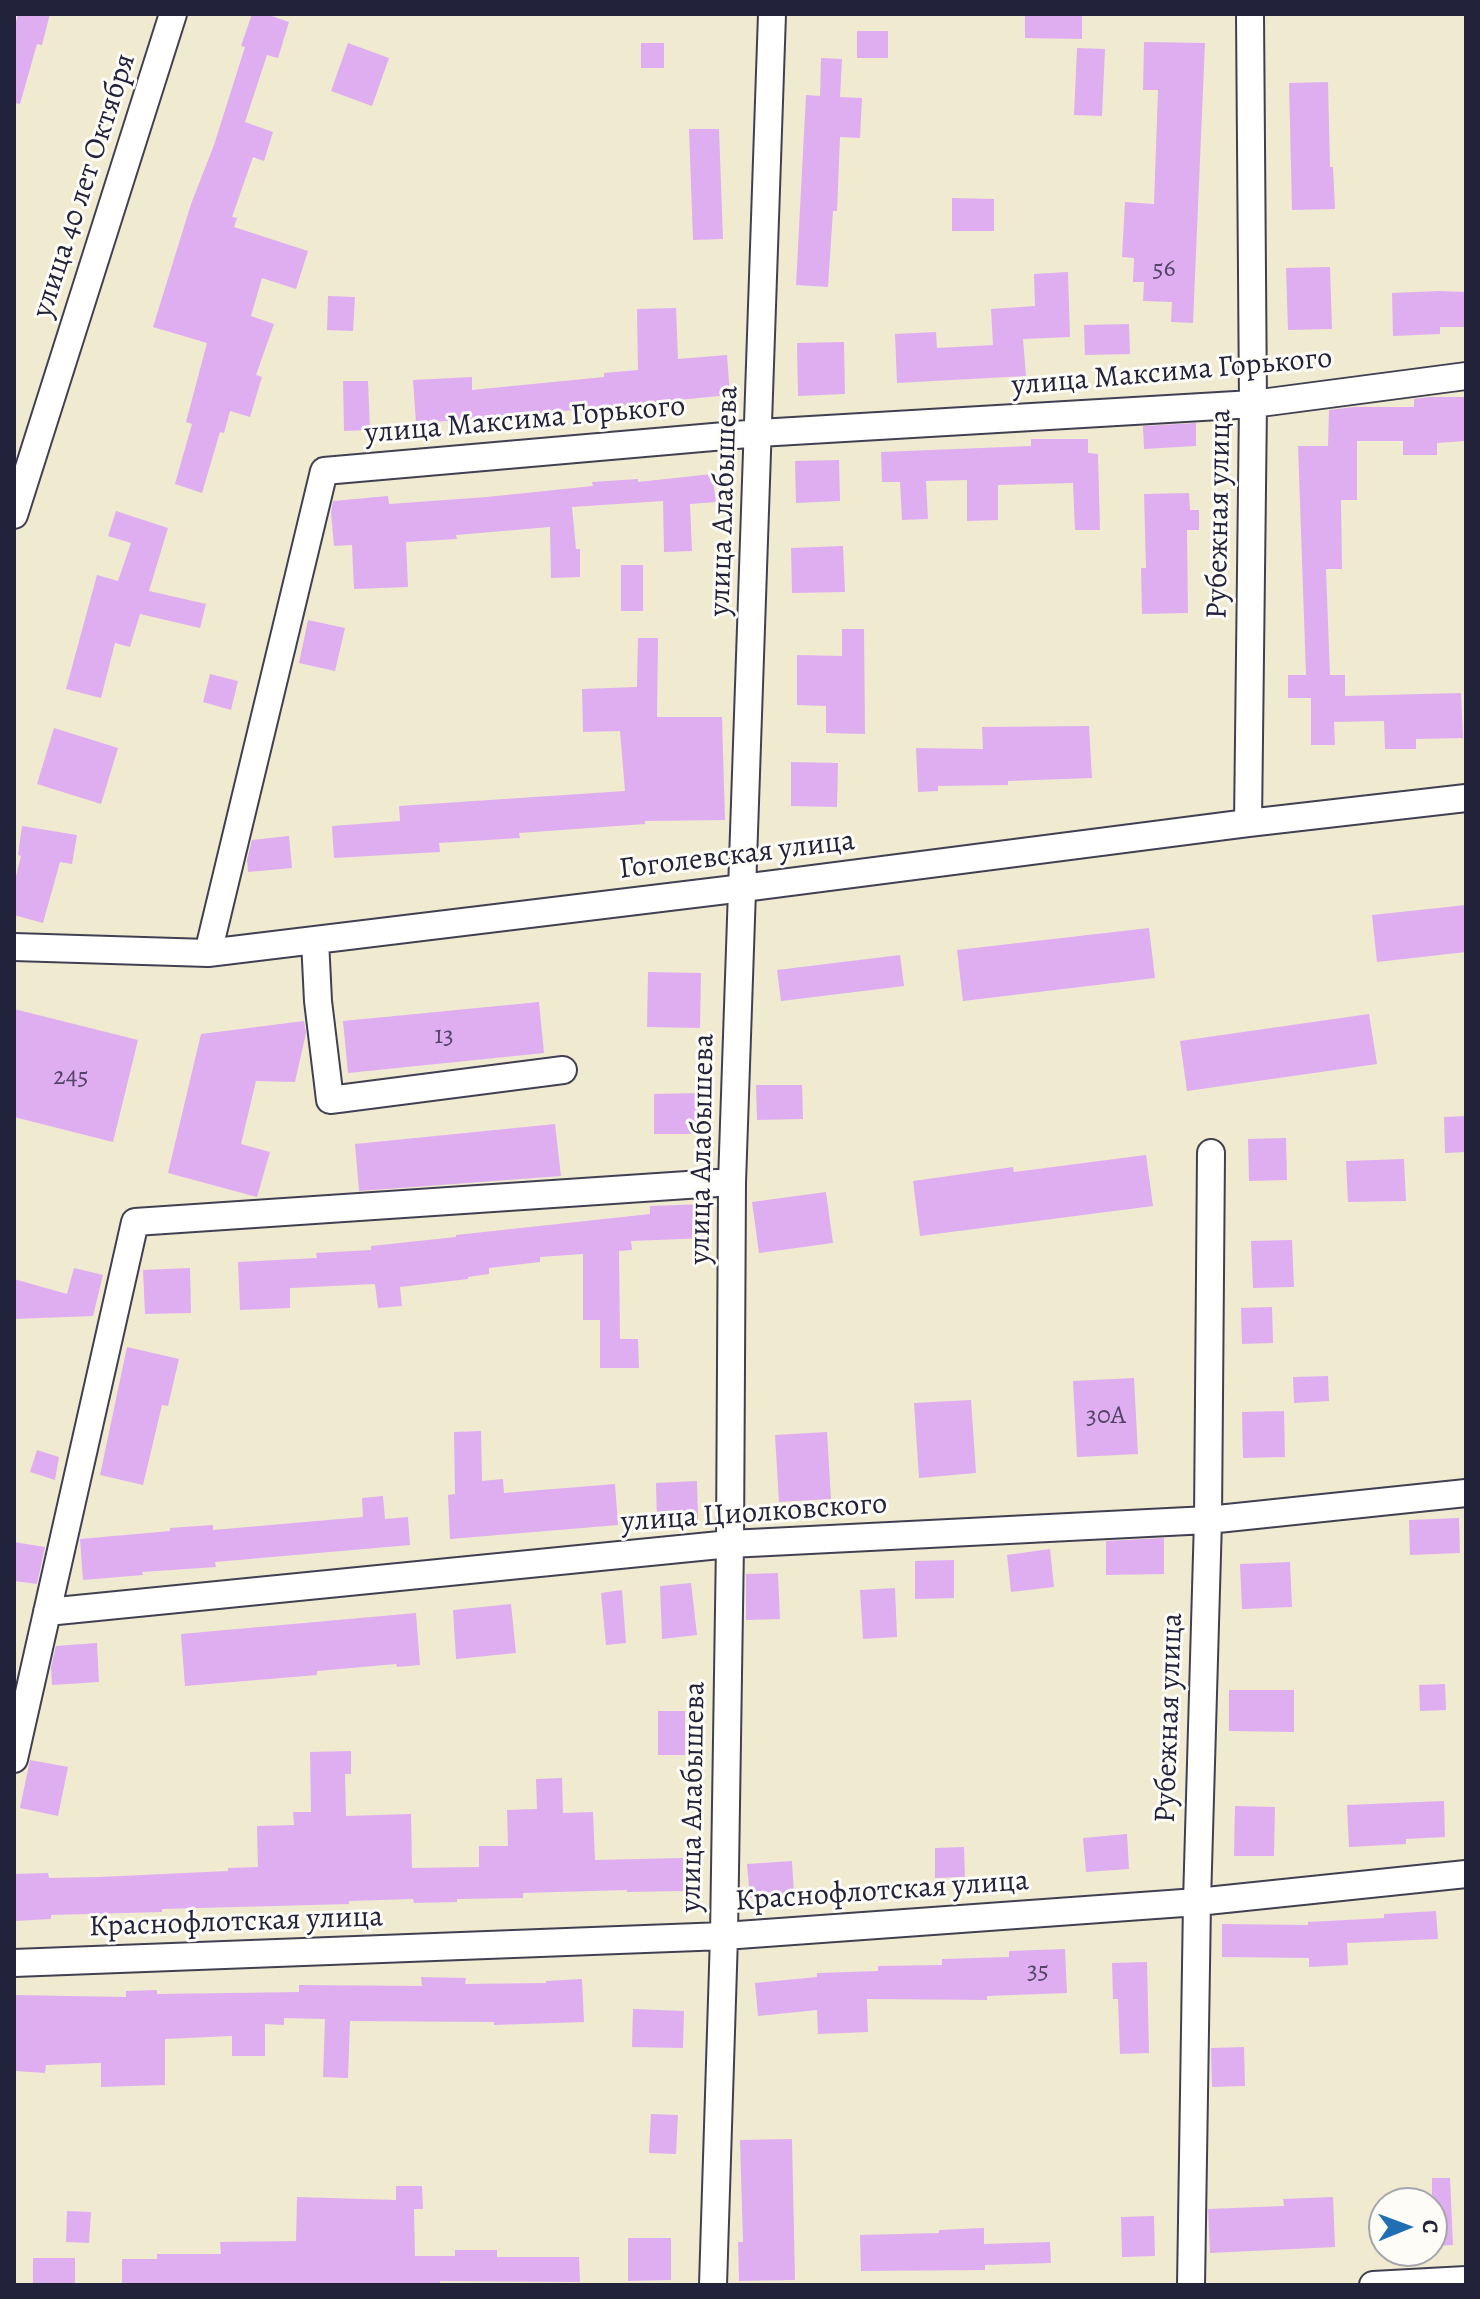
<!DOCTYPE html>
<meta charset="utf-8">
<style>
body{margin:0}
#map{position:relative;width:1480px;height:2299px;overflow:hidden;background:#f0ead1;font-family:Alegreya,serif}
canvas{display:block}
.frame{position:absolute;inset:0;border:16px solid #22223b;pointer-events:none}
.north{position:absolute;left:1368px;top:2187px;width:80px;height:80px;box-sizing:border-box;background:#fdfcf7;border:2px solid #a5a5ac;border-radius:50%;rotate:89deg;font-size:22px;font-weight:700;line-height:32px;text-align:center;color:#22223b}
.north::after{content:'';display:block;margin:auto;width:28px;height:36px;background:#1f6fb2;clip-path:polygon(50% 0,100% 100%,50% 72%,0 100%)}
</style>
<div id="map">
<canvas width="1480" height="2299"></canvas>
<div class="frame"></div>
<div class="north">С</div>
</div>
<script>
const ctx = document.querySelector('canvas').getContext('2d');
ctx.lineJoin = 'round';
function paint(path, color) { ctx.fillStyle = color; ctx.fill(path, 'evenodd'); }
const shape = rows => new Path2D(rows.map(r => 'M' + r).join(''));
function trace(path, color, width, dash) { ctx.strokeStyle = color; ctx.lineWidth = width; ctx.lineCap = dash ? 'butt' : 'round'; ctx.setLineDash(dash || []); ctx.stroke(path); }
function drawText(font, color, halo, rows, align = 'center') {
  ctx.font = font + ' Alegreya,serif'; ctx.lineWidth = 6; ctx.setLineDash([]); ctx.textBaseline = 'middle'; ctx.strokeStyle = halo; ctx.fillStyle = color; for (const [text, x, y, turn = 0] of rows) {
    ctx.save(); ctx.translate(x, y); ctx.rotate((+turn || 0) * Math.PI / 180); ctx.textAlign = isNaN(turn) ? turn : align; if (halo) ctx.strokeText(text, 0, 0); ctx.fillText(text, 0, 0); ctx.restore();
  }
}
const building = shape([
 [18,14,50,14,42,45,37,44,20,104,14,103,14,30],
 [252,14,266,14,289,22,278,58,267,55,245,122,273,132,264,161,253,157,232,217,237,218,234,227,308,251,296,289,262,278,251,316,274,324,256,375,262,377,250,417,230,411,224,433,220,432,202,493,175,484,192,424,186,422,207,343,153,327,191,204,214,145,245,47,241,46],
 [1025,14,1082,14,1082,39,1025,38],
 [857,31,888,31,888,58,857,58],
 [1144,42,1205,43,1193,323,1171,322,1172,302,1143,301,1144,282,1133,282,1134,258,1122,257,1125,202,1154,204,1158,90,1143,90],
 [348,43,389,58,372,106,331,91],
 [641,43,664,43,664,68,641,68],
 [1077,48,1105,49,1102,116,1074,115],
 [821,58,842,59,840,97,862,98,860,138,840,137,837,211,833,211,828,287,796,285,806,95,820,96],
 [1328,82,1330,167,1333,167,1335,209,1292,210,1289,83],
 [689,129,719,129,723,239,693,240],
 [952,198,994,199,994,231,952,231],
 [1330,267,1332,329,1288,330,1286,268],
 [1068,272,1070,337,1023,339,1026,376,897,383,895,334,936,332,937,348,993,345,991,309,1035,306,1034,274],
 [1439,291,1466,292,1466,327,1440,327,1440,334,1393,336,1392,293],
 [328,296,355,297,353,331,327,330],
 [676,308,678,359,727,355,730,395,479,419,416,423,413,380,472,377,472,390,604,377,604,373,638,370,637,309],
 [1129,324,1130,354,1085,355,1084,325],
 [844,342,845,394,798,396,797,343],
 [343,381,368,381,370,430,344,431],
 [1429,397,1466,397,1466,441,1437,443,1437,455,1403,455,1403,441,1357,441,1357,500,1341,500,1342,569,1326,569,1330,675,1345,675,1345,696,1461,693,1463,738,1416,739,1416,749,1385,749,1384,721,1334,722,1335,745,1311,745,1311,698,1288,698,1288,675,1306,675,1298,446,1328,446,1329,410,1354,407,1414,407,1414,399],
 [1196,423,1196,446,1144,449,1143,426],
 [1031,439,1088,439,1088,453,1098,454,1100,530,1075,530,1073,483,998,485,998,520,967,521,967,480,926,481,928,519,902,520,900,482,882,482,881,452,1031,446],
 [839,460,840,501,796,503,795,461],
 [712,474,716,502,690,504,692,551,664,552,663,501,572,507,576,549,580,549,580,577,551,578,550,527,456,535,457,539,406,542,408,587,354,589,352,545,334,546,331,512,333,501,388,496,389,504,487,497,593,486,592,482,638,479,638,482],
 [1189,493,1190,510,1199,510,1199,530,1187,530,1188,613,1142,614,1141,568,1146,568,1144,494],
 [116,511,168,528,149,591,206,604,200,628,140,614,130,647,115,643,101,698,66,689,97,575,118,581,131,543,108,536],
 [843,546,845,592,792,593,791,548],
 [621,565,643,565,643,611,621,611],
 [308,620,345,628,335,671,299,663],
 [842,629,864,629,865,734,826,733,826,706,797,705,797,655,842,656],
 [638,638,658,638,657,717,722,717,725,820,645,821,645,824,519,833,520,838,439,843,440,852,334,858,332,826,400,821,399,806,625,791,620,731,583,732,582,689,637,687],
 [210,674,238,681,231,710,203,702],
 [1089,726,1092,778,1008,781,1008,785,938,786,938,791,918,792,916,748,983,749,982,727],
 [54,728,118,748,101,804,37,784],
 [791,762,838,763,837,807,791,806],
 [22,826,77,835,72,864,60,862,43,923,14,915,14,884,21,856,18,855],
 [289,836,292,868,248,872,247,860,252,840],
 [1466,905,1466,952,1377,962,1372,915],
 [1149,928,1155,978,963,1001,957,950],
 [900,955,904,986,781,1001,777,970],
 [648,972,701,973,700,1028,647,1027],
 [539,1002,544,1053,348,1073,343,1021],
 [14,1009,138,1040,113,1142,14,1117],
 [1369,1014,1377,1064,1187,1091,1180,1041],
 [304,1021,306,1033,295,1082,256,1081,241,1144,270,1152,257,1197,168,1173,201,1034],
 [756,1085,802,1085,803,1119,757,1120],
 [700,1093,701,1134,654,1134,654,1094],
 [1466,1116,1466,1152,1445,1153,1444,1117],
 [555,1124,561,1176,359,1191,355,1144],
 [1286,1138,1287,1180,1249,1181,1248,1139],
 [1146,1155,1153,1206,920,1236,913,1181,1013,1167,1014,1172],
 [1404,1159,1406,1201,1348,1202,1346,1161],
 [826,1192,833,1243,759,1253,752,1202],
 [705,1204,707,1238,631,1241,632,1250,619,1251,620,1339,638,1339,639,1368,600,1368,600,1320,583,1320,583,1254,540,1257,540,1262,489,1268,489,1274,468,1277,468,1279,400,1287,402,1306,378,1308,375,1284,290,1288,290,1308,240,1310,238,1262,317,1258,316,1253,371,1250,371,1246,456,1237,456,1235,650,1214,650,1206],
 [1292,1240,1294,1287,1253,1288,1251,1241],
 [74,1268,103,1275,93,1316,14,1319,14,1279,67,1294],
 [190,1268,191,1313,145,1314,143,1270],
 [1272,1307,1273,1343,1242,1344,1241,1308],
 [127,1347,179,1359,168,1406,162,1405,143,1485,100,1475],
 [1328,1376,1329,1401,1294,1403,1293,1377],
 [1134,1378,1138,1454,1077,1457,1073,1381],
 [971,1400,976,1473,919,1478,914,1403],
 [1284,1411,1285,1457,1243,1458,1242,1412],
 [481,1431,482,1481,503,1479,504,1493,615,1484,618,1525,450,1539,448,1495,455,1494,454,1432],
 [827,1432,831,1499,779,1502,775,1435],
 [37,1450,59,1457,55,1480,30,1472],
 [697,1481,698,1519,657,1521,656,1483],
 [383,1496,385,1519,408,1517,410,1545,215,1562,216,1567,142,1572,143,1575,83,1580,80,1539,170,1531,170,1528,213,1525,213,1530,363,1517,362,1498],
 [1459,1518,1460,1553,1410,1555,1409,1520],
 [1164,1538,1164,1574,1106,1575,1106,1541],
 [14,1542,45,1547,37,1584,14,1581],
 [1050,1549,1054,1587,1011,1592,1007,1555],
 [954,1560,954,1598,915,1599,915,1561],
 [1290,1562,1292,1607,1242,1609,1240,1564],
 [778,1573,780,1619,746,1620,746,1574],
 [691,1583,697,1635,662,1639,660,1586],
 [895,1588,897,1637,863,1639,860,1590],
 [622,1590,626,1643,606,1645,601,1593],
 [511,1604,516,1653,456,1659,453,1610],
 [416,1613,420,1665,397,1667,396,1664,317,1671,317,1675,185,1686,181,1634],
 [97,1643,99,1682,52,1685,51,1667,56,1646],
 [1445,1684,1446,1710,1420,1711,1419,1685],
 [1229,1690,1294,1690,1294,1732,1229,1731],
 [658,1711,685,1711,685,1755,658,1755],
 [351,1751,351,1774,345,1774,346,1816,411,1814,412,1868,479,1867,479,1846,508,1846,507,1810,537,1809,536,1779,562,1778,563,1813,593,1812,595,1860,683,1858,683,1891,627,1892,627,1890,523,1893,523,1898,457,1899,457,1902,414,1903,413,1899,349,1901,349,1904,162,1909,162,1912,51,1915,51,1919,14,1921,14,1874,48,1873,49,1878,99,1877,228,1871,228,1868,258,1867,257,1826,294,1825,293,1812,311,1812,310,1752],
 [30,1760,68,1767,58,1816,20,1808],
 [1444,1801,1445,1837,1406,1839,1406,1844,1349,1847,1347,1805],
 [1235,1806,1275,1807,1274,1856,1234,1856],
 [1127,1834,1129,1869,1086,1872,1083,1838],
 [964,1847,965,1877,935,1878,935,1848],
 [792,1861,794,1894,750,1898,747,1864],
 [1436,1911,1438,1939,1347,1943,1348,1965,1309,1967,1309,1958,1222,1957,1222,1924,1308,1925,1308,1922,1384,1918,1384,1914],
 [1065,1949,1067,1993,987,1996,987,2000,867,1999,868,2032,818,2034,817,2010,758,2016,755,1983,817,1977,817,1973,878,1971,878,1966,942,1965,942,1959,1009,1957,1009,1951],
 [1147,1962,1149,2053,1120,2054,1118,1999,1113,1999,1112,1963],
 [421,1977,466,1978,465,1984,546,1983,546,1981,582,1979,584,2022,494,2025,494,2022,350,2021,348,2078,323,2077,325,2019,284,2018,284,2025,265,2024,265,2056,232,2056,232,2036,165,2039,165,2085,101,2087,101,2063,46,2065,45,2073,15,2071,16,2020,14,2020,14,1995,126,1997,126,1991,157,1990,157,1994,299,1992,299,1985,422,1986],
 [633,2009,684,2011,683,2048,632,2047],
 [1244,2047,1245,2086,1212,2087,1211,2048],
 [651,2114,678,2115,676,2154,649,2153],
 [792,2139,795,2280,739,2281,738,2242,743,2242,740,2140],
 [1432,2178,1450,2178,1453,2245,1432,2246],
 [396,2186,422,2186,423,2209,414,2209,415,2256,455,2256,455,2250,497,2250,497,2257,579,2257,580,2282,440,2281,440,2284,122,2285,122,2259,157,2259,157,2254,221,2254,220,2242,296,2241,297,2197,396,2200],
 [1333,2197,1335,2247,1210,2253,1208,2209,1284,2206,1283,2199],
 [67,2211,91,2212,89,2243,66,2242],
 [1154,2216,1155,2256,1122,2257,1121,2217],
 [984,2228,984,2244,1050,2242,1051,2263,985,2265,985,2270,861,2271,860,2235,939,2233,939,2230],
 [628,2238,671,2238,671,2280,628,2281],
 [33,2258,75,2258,75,2285,33,2285]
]);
const minor = shape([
 [14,515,173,14],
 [1248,823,1253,404,1250,14],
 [315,940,318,1001,330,1100,563,1070],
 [14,947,208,953,743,888,1248,823,1466,798],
 [208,953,324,471,759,433,1253,404,1466,376],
 [47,1612,730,1544,1208,1520,1466,1493],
 [14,1759,135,1222,732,1182],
 [14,1963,724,1936,1197,1902,1466,1874],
 [713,2285,724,1936,730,1544,732,1182,772,14],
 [1191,2285,1197,1902,1208,1520,1211,1153],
 [1373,2285,1466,2280]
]);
const numberNames = [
 ["56",1164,270],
 ["13",444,1037],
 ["245",71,1078],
 ["30А",1106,1417],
 ["35",1038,1972]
];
const streetNames = [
 ["улица 40 лет Октября",85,186,-72],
 ["улица Максима Горького",1172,373,-5],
 ["улица Максима Горького",525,421,-5],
 ["улица Алабышева",725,501,-88],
 ["Рубежная улица",1220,514,-89],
 ["Гоголевская улица",737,856,-7],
 ["улица Алабышева",703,1149,-89],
 ["улица Циолковского",754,1514,-4],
 ["Рубежная улица",1170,1718,-88],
 ["улица Алабышева",694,1797,-89],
 ["Краснофлотская улица",882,1892,-4],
 ["Краснофлотская улица",236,1923,-2]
];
paint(building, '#dfaef1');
trace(minor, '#414052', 30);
trace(minor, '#fff', 26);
drawText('26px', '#514568', null, numberNames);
drawText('30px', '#22223b', '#fdfcf7', streetNames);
</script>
